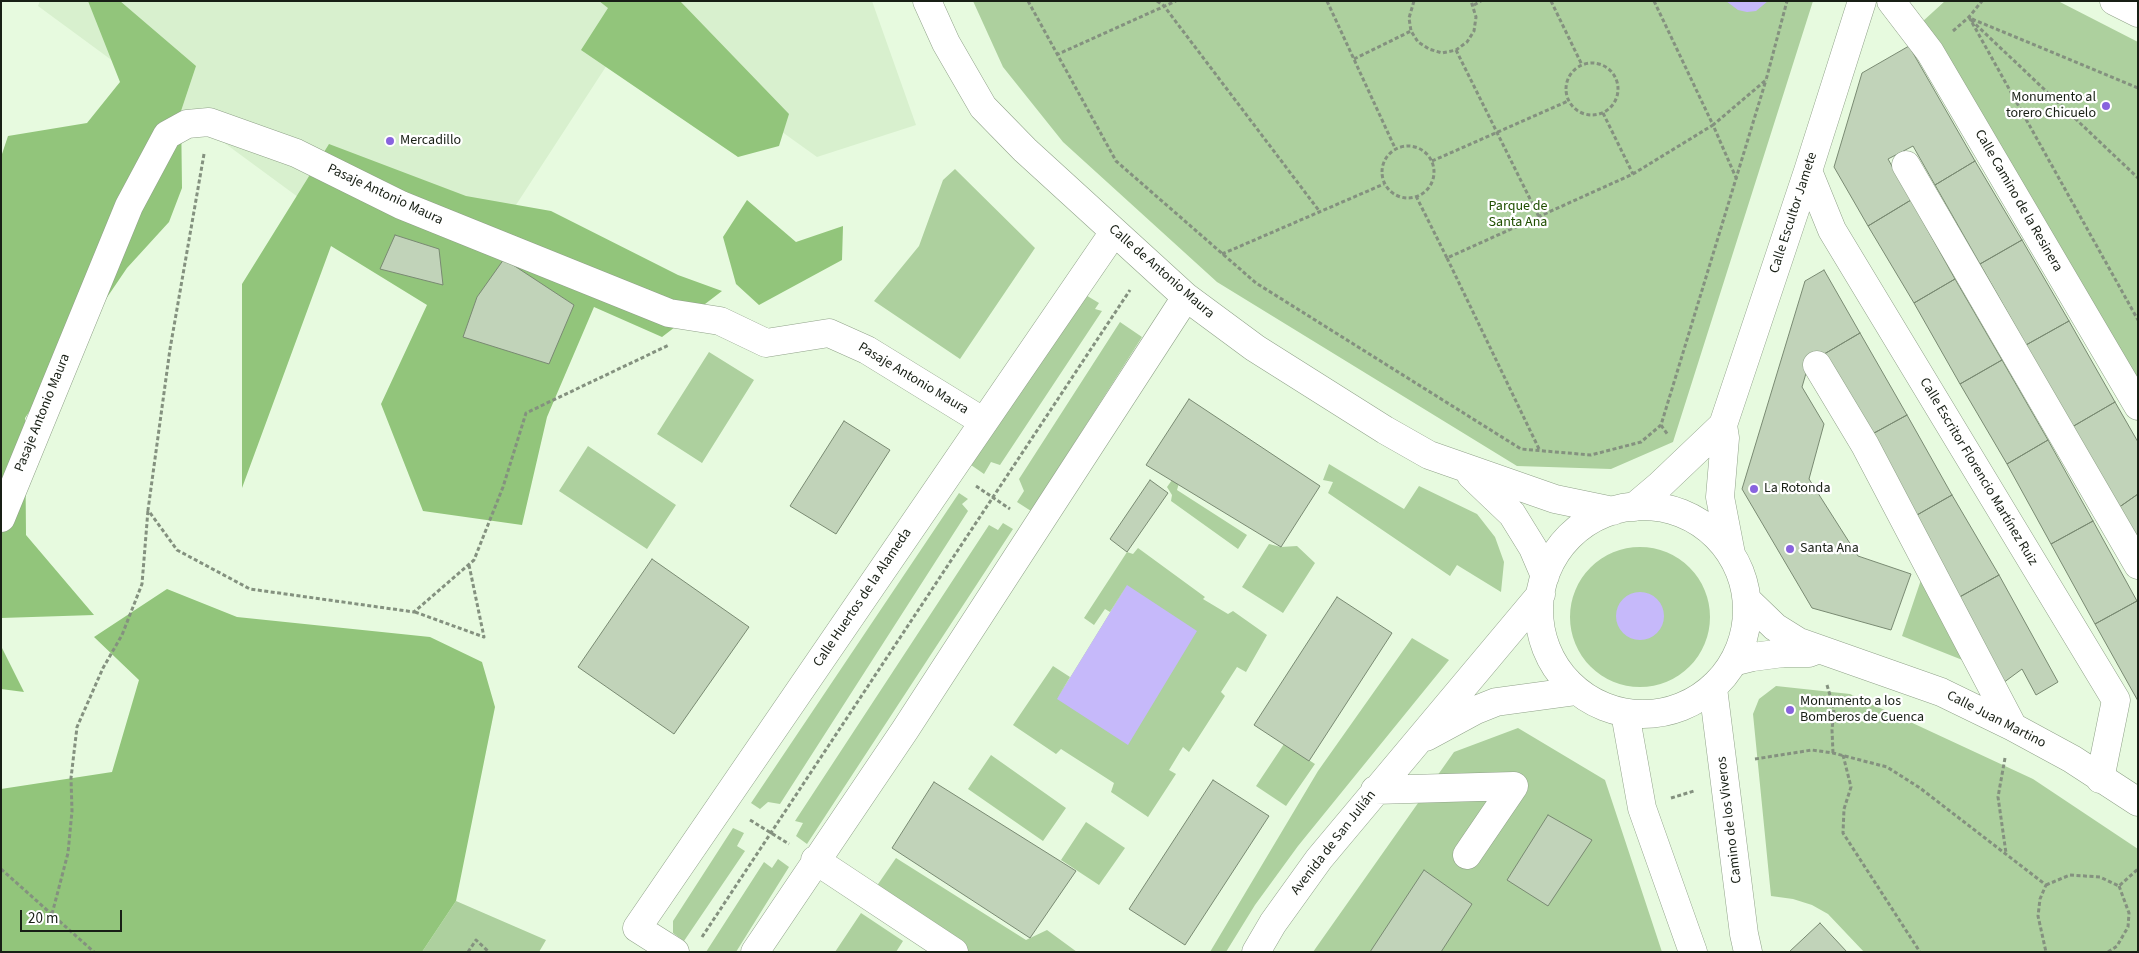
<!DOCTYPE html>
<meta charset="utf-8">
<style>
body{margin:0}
#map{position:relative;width:2139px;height:953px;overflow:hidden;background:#e7fadf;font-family:"Source Sans 3",sans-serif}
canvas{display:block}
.frame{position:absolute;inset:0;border:2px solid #181f15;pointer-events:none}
.scale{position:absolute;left:20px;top:910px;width:102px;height:22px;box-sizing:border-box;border:2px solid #181f15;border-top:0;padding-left:6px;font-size:15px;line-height:18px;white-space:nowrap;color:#181f15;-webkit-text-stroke:4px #fff;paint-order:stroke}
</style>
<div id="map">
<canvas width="2139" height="953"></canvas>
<div class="frame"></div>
<div class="scale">20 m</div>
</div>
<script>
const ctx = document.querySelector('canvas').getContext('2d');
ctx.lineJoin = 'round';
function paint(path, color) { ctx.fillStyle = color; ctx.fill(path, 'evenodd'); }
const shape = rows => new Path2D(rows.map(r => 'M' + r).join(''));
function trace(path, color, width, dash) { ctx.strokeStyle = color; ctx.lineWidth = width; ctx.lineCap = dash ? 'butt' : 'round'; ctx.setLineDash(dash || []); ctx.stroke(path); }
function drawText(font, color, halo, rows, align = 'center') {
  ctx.font = font + ' "Source Sans 3",sans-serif'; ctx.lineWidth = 4.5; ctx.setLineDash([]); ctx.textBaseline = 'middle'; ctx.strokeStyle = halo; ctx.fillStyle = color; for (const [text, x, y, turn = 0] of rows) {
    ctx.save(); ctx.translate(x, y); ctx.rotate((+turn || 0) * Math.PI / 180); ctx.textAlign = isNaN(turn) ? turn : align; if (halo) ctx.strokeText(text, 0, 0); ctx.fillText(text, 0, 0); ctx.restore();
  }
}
const built = shape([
 [40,1,872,1,916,125,817,157,633,25,449,308,38,6]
]);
const green = shape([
 [973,1,1813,1,1673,442,1611,469,1517,466,1217,282,1063,142,1003,67],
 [1945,1,2058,1,2138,42,2138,406,1922,22],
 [955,169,1035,248,960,359,874,301,919,246,943,180],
 [1084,294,1099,303,1095,309,1102,311,1000,465,991,462,984,474,971,465],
 [1120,322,1142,337,1031,511,1017,502,1024,491,1019,479],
 [709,352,754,380,702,463,657,434],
 [588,446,676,505,647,549,559,491],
 [1329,464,1404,509,1419,486,1477,514,1495,537,1504,562,1501,592,1457,565,1450,576,1328,493,1333,482,1323,480],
 [1172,480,1179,483,1177,490,1247,535,1238,549,1171,501,1172,495,1167,487],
 [959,493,968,499,962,504,968,511,780,804,768,802,760,809,751,803],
 [1003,523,1013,529,807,844,796,836,803,823,795,821,989,525,998,530],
 [1269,544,1281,547,1297,546,1315,563,1283,613,1242,587],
 '1570 617a70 70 0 1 1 140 0a70 70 0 1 1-140 0Z',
 [1138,548,1205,597,1203,599,1228,614,1233,611,1267,635,1246,672,1237,667,1221,692,1225,696,1189,752,1183,747,1169,770,1176,774,1148,817,1111,792,1114,783,1061,749,1056,754,1013,725,1053,666,1070,677,1057,699,1127,585,1110,612,1105,609,1094,625,1084,618,1127,552,1133,554],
 [1924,571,1975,665,1902,636],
 [1412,638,1449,660,1298,846,1255,905,1226,952,1210,952,1318,771],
 [1776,686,1850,694,2033,779,2138,849,2138,952,1864,952,1828,914,1812,905,1793,899,1771,896,1753,714,1759,699],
 [1518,728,1605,780,1662,952,1313,952,1454,752],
 [1284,744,1315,764,1286,806,1256,786],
 [991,755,1066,808,1043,841,968,789],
 [1086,822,1125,848,1099,885,1061,860],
 [733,828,744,833,737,846,745,851,684,941,673,933,673,921],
 [896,858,1026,940,1047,930,1077,952,969,952,874,890],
 [778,859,789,867,736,952,706,952,764,862,772,868],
 [456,901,546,940,539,952,422,952],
 [861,913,903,941,896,952,835,952]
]);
const forest = shape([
 [88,1,120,1,196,66,181,111,182,188,169,222,127,268,25,418,26,535,94,615,1,618,1,157,8,136,87,123,120,82],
 [599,1,680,1,789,114,779,146,738,157,581,50,608,8],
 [329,144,466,196,551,211,678,275,722,291,662,337,594,307,547,417,522,525,423,511,381,404,427,305,331,246,242,488,242,284],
 [747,200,796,242,843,226,842,260,759,305,736,284,723,237],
 [167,589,237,617,430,637,482,662,495,707,456,901,422,952,1,952,1,789,112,772,139,680,94,637],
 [1,646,24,692,1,689]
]);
const water = shape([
 [1726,1,1768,1,1756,11,1747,12,1738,10],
 [1127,585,1197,631,1128,745,1057,699],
 '1616 616a24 24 0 1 1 48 0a24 24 0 1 1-48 0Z'
]);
const building = shape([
 [1909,46,1975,161,1935,185,1913,146,1888,159,1911,200,1868,226,1834,167,1862,73,1909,46],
 [1975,161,2022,240,1980,264,1935,185,1975,161],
 [1911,200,1955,279,1914,303,1868,226,1911,200],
 [395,235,439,249,443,285,380,269,395,235],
 [2022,240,2069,321,2026,345,1980,264,2022,240],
 [504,259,574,305,549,364,463,337,477,297,504,259],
 [1824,270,1860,333,1809,363,1802,387,1824,424,1809,479,1858,556,1911,574,1891,630,1812,608,1742,489,1805,281,1824,270],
 [1955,279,2002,360,1960,384,1914,303,1955,279],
 [2069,321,2115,402,2072,427,2026,345,2069,321],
 [1860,333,1907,415,1865,438,1819,357,1860,333],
 [2002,360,2048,440,2007,464,1960,384,2002,360],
 [1189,399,1320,486,1281,547,1146,465,1189,399],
 [2115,402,2138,442,2138,494,2118,508,2072,427,2115,402],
 [1907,415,1952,495,1910,519,1865,438,1907,415],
 [844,421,890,450,836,534,790,506,844,421],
 [2048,440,2093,521,2051,544,2007,464,2048,440],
 [1150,480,1168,493,1127,552,1110,539,1150,480],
 [2138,494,2138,546,2118,508,2138,494],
 [1952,495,1999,575,1956,599,1910,519,1952,495],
 [2093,521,2137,601,2095,624,2051,544,2093,521],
 [652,559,749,627,674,734,578,667,652,559],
 [1999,575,2058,682,2036,695,2022,669,2003,683,1956,599,1999,575],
 [1337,597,1392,633,1309,761,1254,725,1337,597],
 [2137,601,2138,602,2138,701,2095,624,2137,601],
 [1213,780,1269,816,1185,945,1129,909,1213,780],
 [934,782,1076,871,1030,938,892,848,934,782],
 [1548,815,1592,840,1548,906,1507,880,1548,815],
 [1424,870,1472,904,1441,952,1370,952,1424,870],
 [1820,923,1847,952,1789,952,1820,923]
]);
const path = shape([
 [1028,1,1116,161,1256,283,1521,449,1591,455,1641,442,1661,425,1766,80],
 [1157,1,1164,6,1320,212],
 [1327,1,1395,148],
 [1414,1,1409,18,1411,31,1418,42,1429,49,1442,53,1456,50,1467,42,1474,31,1476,17,1471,1],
 [1551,1,1582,65],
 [1654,1,1713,125,1766,80,1787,1],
 [1474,5,1481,1],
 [1969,17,2138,320],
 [1972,19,2138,88],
 [1971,20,2138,178],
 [1953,31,1969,17,1982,1],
 [1456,50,1539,217],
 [1056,55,1176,1],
 [1354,59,1411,31],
 '1566 89a26 26 0 1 1 52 0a26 26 0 1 1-52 0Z',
 [1603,113,1633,174],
 '1382 172a26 26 0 1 1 52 0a26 26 0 1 1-52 0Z',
 [204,154,170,349,148,510,177,550,250,589,414,612,474,560,503,487,526,413,669,345],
 [1432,161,1568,101],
 [1416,196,1447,258,1633,174,1713,125,1737,180],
 [1222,254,1384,184],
 [1447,258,1540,451],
 [1661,425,1668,435],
 [976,486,1010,509],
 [415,612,484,637,469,565],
 [1827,685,1834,709,1832,730,1833,753],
 [1843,755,1851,787,1844,809,1843,833,1920,952],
 [2005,758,1998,797,2006,853],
 [1755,759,1812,750,1833,753,1887,767,1920,788,2046,885,2040,899,2038,916,2046,952],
 [1671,798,1694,791],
 [750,820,789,844],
 [1,869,94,952],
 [2046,885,2070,875,2100,877,2119,886,2138,869],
 [52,914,68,853,72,811,71,778,77,727,103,668,122,635,142,584,148,510],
 [702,937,1130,290],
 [468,952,476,940,489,952],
 [2108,952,2117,946,2128,927,2129,913,2119,886]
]);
const street = shape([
 [927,1,946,43,983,107,1025,150,1186,297,1255,348,1385,430,1429,455,1555,499,1613,511],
 [1891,1,1930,52,2138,406],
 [1906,165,2138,565],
 [1808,171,1832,230,2116,700,2100,779],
 [1817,365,1865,445,2013,727],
 [1471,475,1512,514,1533,548,1545,576],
 '1539 610a104 104 0 1 1 208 0a104 104 0 1 1-208 0Z',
 [1634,507,1660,485,1723,425],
 [1,518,129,206,167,135,187,124,209,122,296,153,401,205,669,313,720,321,766,343,829,333,867,350,984,422],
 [1731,554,1720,497,1725,438,1723,425,1808,171,1862,1],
 [1747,600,1775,627,1799,642,1941,692,2013,727,2072,759,2138,802],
 [1733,662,1753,657,1783,653,1809,653,1817,650],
 [1713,688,1744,934,1748,952],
 [1625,713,1642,808,1693,952],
 [1426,737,1476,710,1496,702,1577,691],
 [1375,790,1514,786,1467,855],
 [815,860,954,952],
 [675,952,637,928,1114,232],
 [755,952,905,730,1186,297],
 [1256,952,1273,923,1319,859,1541,594]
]);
const secondary = shape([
 [2114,1,2138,13]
]);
const markers = [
 [2106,106,5,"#8863de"],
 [390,141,5,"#8863de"],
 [1754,489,5,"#8863de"],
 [1790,549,5,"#8863de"],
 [1790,710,5,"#8863de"]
];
const poiNames = [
 ["Monumento al",2096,98,"right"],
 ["torero Chicuelo",2096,114,"right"],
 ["Mercadillo",400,141],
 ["La Rotonda",1764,489],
 ["Santa Ana",1800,549],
 ["Monumento a los",1800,702],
 ["Bomberos de Cuenca",1800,718]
];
const streetNames = [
 ["Pasaje Antonio Maura",385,195,25],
 ["Calle Camino de la Resinera",2018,201,60],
 ["Calle Escultor Jamete",1794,213,-72],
 ["Calle de Antonio Maura",1161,272,41],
 ["Pasaje Antonio Maura",913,379,31],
 ["Pasaje Antonio Maura",43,413,-68],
 ["Calle Escritor Florencio Martínez Ruiz",1978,472,59],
 ["Calle Huertos de la Alameda",863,598,-56],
 ["Calle Juan Martino",1996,720,27],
 ["Camino de los Viveros",1730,820,-97],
 ["Avenida de San Julián",1334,843,-52]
];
const parkNames = [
 ["Parque de",1518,207],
 ["Santa Ana",1518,223]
];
paint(built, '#d8f0ce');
paint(green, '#add09e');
paint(forest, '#92c57b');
paint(water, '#c6b9fa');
paint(building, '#c1d3b9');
trace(building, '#798a72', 1);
trace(street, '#90a289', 29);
trace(secondary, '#90a289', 29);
trace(path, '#84917f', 3, [4, 2.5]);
trace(street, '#fff', 28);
trace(secondary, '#fff', 28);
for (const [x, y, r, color] of markers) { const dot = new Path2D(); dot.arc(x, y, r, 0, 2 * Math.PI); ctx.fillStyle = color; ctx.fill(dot); trace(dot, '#fff', 2); }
drawText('14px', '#181f15', '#fff', poiNames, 'left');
drawText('14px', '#181f15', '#fff', streetNames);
drawText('14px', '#1f4e00', '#fff', parkNames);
</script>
